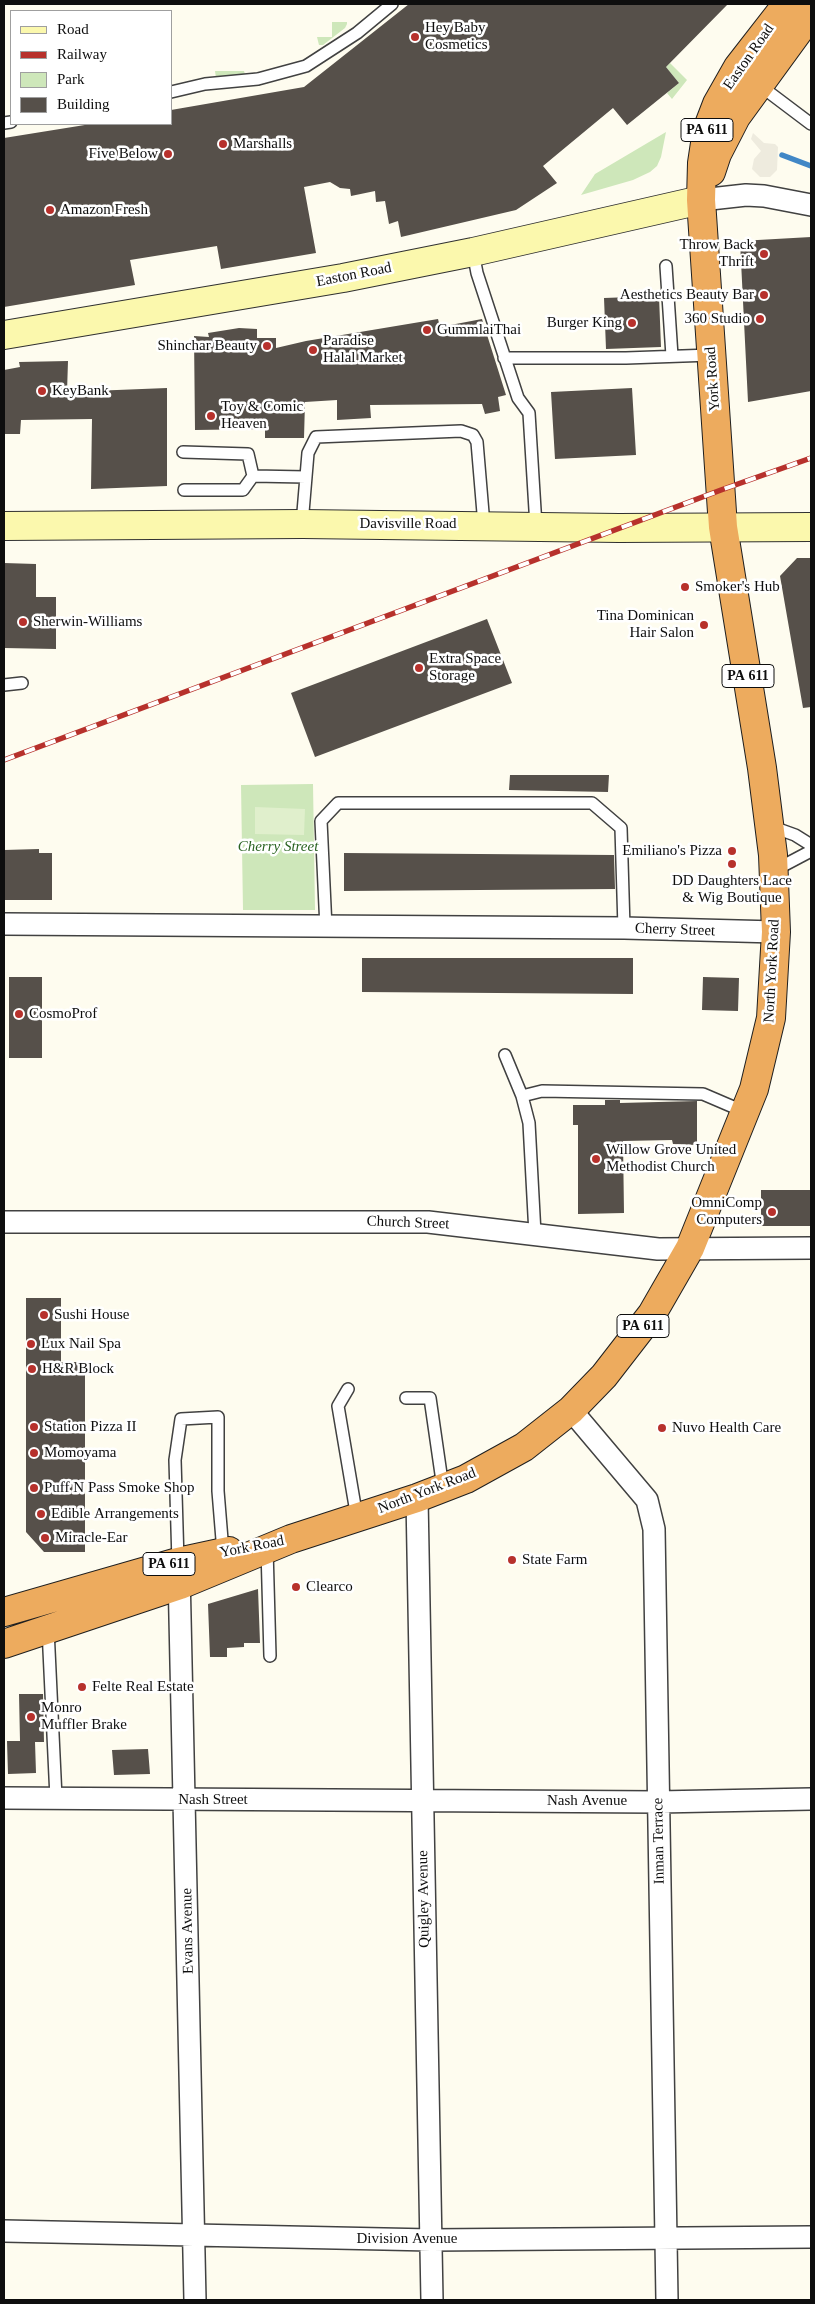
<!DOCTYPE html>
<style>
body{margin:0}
#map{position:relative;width:815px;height:2304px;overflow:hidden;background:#fefcef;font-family:"Times New Roman",serif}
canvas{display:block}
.frame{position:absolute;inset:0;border:5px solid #0e0e0e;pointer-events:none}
.legend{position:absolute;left:10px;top:10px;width:162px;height:115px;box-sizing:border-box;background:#fff;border:1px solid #9f9f9f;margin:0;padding:6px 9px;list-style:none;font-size:15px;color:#0e0e0e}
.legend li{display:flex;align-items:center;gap:10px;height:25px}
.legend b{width:25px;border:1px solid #9f9f9f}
</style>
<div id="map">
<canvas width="815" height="2304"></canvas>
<div class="frame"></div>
<ul class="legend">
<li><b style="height:6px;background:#fbf8ad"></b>Road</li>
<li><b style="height:6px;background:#b7312c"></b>Railway</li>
<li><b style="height:14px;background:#cee7ba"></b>Park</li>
<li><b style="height:14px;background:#56504a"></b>Building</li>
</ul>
</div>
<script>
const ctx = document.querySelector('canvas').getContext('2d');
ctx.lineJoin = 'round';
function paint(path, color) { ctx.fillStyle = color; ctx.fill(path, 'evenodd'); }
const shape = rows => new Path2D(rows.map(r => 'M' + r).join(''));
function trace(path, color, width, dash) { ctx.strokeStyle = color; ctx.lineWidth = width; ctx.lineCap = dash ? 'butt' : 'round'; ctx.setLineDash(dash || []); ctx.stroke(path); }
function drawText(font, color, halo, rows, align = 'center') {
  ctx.font = font + ' "Times New Roman",serif'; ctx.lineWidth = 5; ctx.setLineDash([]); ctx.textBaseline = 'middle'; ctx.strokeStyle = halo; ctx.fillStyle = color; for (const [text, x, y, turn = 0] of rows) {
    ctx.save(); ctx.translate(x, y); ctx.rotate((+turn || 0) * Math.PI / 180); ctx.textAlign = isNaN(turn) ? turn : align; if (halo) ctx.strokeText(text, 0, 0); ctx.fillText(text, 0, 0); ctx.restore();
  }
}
const green = shape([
 [332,22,347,22,347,24,345,28,323,45,319,45,317,37,332,37],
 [670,63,687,80,672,99,667,93,679,83,666,67],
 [215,71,244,71,245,74,216,78],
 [666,132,661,157,657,166,650,172,633,180,581,195,595,174],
 [313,784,315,910,243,910,241,785]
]);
const pitch = shape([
 [255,807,305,809,304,835,255,834]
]);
const plaza = shape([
 [753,133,764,143,775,144,778,147,777,170,770,177,760,177,752,169,754,159,761,151,751,139]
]);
const stream = shape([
 [782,155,811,166]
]);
const building = shape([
 [409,4,728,4,666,67,679,83,627,125,613,108,543,166,557,183,516,210,401,237,398,221,389,224,385,201,376,202,375,191,351,196,350,189,340,188,330,182,304,187,316,253,221,269,217,246,130,260,135,285,4,307,4,138,91,124,171,124,171,110,304,87],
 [811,237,811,391,748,402,740,241],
 [659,296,661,347,606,349,604,298],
 [438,319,440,327,482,319,506,395,498,397,500,411,485,414,482,404,370,405,371,418,337,420,337,400,305,402,304,438,265,438,265,429,195,430,194,336,209,337,208,333,239,328,257,329,257,338,276,338,276,348,306,341],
 [68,361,67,392,167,388,167,486,91,489,92,419,21,420,20,434,4,434,4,370,20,367,19,362],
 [632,388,636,455,555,459,551,392],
 [797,558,811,558,811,707,803,708,780,576],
 [4,563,36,564,36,597,56,597,56,649,4,648],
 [487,619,512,683,315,757,291,693],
 [510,775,609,775,608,792,509,790],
 [39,849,39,853,52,853,52,900,4,900,4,850],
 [344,853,614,855,615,889,344,891],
 [362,958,633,958,633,994,362,992],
 [9,977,42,977,42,1058,9,1058],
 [703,977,739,978,738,1011,702,1010],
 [605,1100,620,1100,620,1103,697,1101,697,1145,673,1144,672,1140,623,1141,624,1213,578,1214,578,1125,573,1125,573,1105,605,1105],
 [761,1190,811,1190,811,1226,761,1226],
 [26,1298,61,1298,61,1362,85,1362,85,1552,44,1552,26,1532],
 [258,1589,260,1643,244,1643,244,1647,227,1648,227,1657,210,1657,208,1604],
 [19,1694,43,1694,44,1742,35,1742,36,1773,8,1774,7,1741,20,1741],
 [148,1749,150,1774,114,1775,112,1750]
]);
const lane = shape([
 [758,84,811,124],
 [171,92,205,84,258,79,306,66,357,33,392,4],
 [4,123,11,122],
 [473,252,477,273,518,398,529,413,536,526],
 [666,266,672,356],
 [504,358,626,358,711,355],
 [183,452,248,454,253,476,306,477],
 [184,490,243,490,253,476],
 [302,524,308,453,316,437,461,431,473,435,477,442,484,525],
 [4,685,22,683],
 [770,826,795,835,811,845],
 [775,870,811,851],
 [326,928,321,821,338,803,592,803,621,828,624,928],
 [505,1055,522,1096,529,1123,535,1234],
 [522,1096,542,1091,703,1094,745,1112],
 [348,1389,338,1406,357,1518],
 [406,1398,430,1398,443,1488],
 [267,1549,270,1656],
 [178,1562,175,1460,181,1419,218,1417,218,1491,223,1552],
 [48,1629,56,1798]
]);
const street = shape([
 [701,200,746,195,764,196,811,205],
 [4,924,624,928,776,932],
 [4,1222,428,1222,658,1249,811,1248],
 [571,1410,647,1500,654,1529,667,2300],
 [417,1498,432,2300],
 [179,1572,195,2300],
 [4,1798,658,1802,811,1799],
 [4,2231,431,2240,811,2237]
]);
const secondary = shape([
 [4,335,343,278,473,252,701,200],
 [4,526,302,524,619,528,811,527]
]);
const highway = shape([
 [711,172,717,154,736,117,811,14],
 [4,1612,178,1562,229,1551],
 [4,1644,180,1585,291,1539,417,1498,466,1479,524,1447,571,1410,604,1376,652,1314,690,1248,754,1089,771,1018,776,932,773,855,762,768,723,527,701,200,702,163,707,130,717,104,738,67,787,4]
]);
const rail = shape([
 [4,760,721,490,811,458]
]);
const markers = [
 [415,37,5,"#b7312c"],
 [223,144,5,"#b7312c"],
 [168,154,5,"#b7312c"],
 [50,210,5,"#b7312c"],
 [764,254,5,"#b7312c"],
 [764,295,5,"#b7312c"],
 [760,319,5,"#b7312c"],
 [632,323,5,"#b7312c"],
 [427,330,5,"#b7312c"],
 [267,346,5,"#b7312c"],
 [313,350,5,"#b7312c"],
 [42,391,5,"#b7312c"],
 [211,416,5,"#b7312c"],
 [685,587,5,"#b7312c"],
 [23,622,5,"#b7312c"],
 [704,625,5,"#b7312c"],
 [419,668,5,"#b7312c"],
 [732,851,5,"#b7312c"],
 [732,864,5,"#b7312c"],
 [19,1014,5,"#b7312c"],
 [596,1159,5,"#b7312c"],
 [772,1212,5,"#b7312c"],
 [44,1315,5,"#b7312c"],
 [31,1344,5,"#b7312c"],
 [32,1369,5,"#b7312c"],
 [34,1427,5,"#b7312c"],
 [662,1428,5,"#b7312c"],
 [34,1453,5,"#b7312c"],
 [34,1488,5,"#b7312c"],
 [41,1514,5,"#b7312c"],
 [45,1538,5,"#b7312c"],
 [512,1560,5,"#b7312c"],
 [296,1587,5,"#b7312c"],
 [82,1687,5,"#b7312c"],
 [31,1717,5,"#b7312c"]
];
const shields = [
 [707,130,52],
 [748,676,52],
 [643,1326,52],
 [169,1564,52]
];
const shieldNames = [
 ["PA 611",707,130],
 ["PA 611",748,676],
 ["PA 611",643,1326],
 ["PA 611",169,1564]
];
const poiNames = [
 ["Hey Baby",425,28],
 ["Cosmetics",425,45],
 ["Marshalls",233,144],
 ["Five Below",158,154,"right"],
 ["Amazon Fresh",60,210],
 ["Throw Back",754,245,"right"],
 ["Thrift",754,262,"right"],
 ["Aesthetics Beauty Bar",754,295,"right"],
 ["360 Studio",750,319,"right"],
 ["Burger King",622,323,"right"],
 ["GummlaiThai",437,330],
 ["Paradise",323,341],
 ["Halal Market",323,358],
 ["Shinchar Beauty",257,346,"right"],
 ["KeyBank",52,391],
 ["Toy & Comic",221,407],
 ["Heaven",221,424],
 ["Smoker's Hub",695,587],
 ["Tina Dominican",694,616,"right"],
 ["Hair Salon",694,633,"right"],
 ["Sherwin-Williams",33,622],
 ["Extra Space",429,659],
 ["Storage",429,676],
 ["Emiliano's Pizza",722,851,"right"],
 ["DD Daughters Lace",732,881,"center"],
 ["& Wig Boutique",732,898,"center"],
 ["CosmoProf",29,1014],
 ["Willow Grove United",606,1150],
 ["Methodist Church",606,1167],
 ["OmniComp",762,1203,"right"],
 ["Computers",762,1220,"right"],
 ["Sushi House",54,1315],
 ["Lux Nail Spa",41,1344],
 ["H&R Block",42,1369],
 ["Station Pizza II",44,1427],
 ["Nuvo Health Care",672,1428],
 ["Momoyama",44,1453],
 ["Puff N Pass Smoke Shop",44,1488],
 ["Edible Arrangements",51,1514],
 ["Miracle-Ear",55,1538],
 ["State Farm",522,1560],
 ["Clearco",306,1587],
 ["Felte Real Estate",92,1687],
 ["Monro",41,1708],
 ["Muffler Brake",41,1725]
];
const streetNames = [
 ["Easton Road",749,57,-55],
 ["Easton Road",354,275,-11],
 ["York Road",713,379,-94],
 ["Davisville Road",408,524],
 ["Cherry Street",675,930,2],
 ["North York Road",772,971,-87],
 ["Church Street",408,1223,2],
 ["North York Road",427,1491,-21],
 ["York Road",252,1547,-11],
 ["Nash Street",213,1800],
 ["Nash Avenue",587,1801],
 ["Inman Terrace",659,1841,-91],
 ["Quigley Avenue",424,1899,-91],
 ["Evans Avenue",188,1931,-91],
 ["Division Avenue",407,2239]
];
const parkNames = [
 ["Cherry Street",278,847]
];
paint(green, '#cee7ba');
paint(pitch, '#e0efcc');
paint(plaza, '#eeebde');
trace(stream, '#4187c6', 5.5);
paint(building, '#56504a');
trace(lane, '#414141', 14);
trace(street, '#414141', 24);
trace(secondary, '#303030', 30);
trace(highway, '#1f1f1f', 30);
trace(lane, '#fff', 11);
trace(street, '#fff', 21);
trace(secondary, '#fbf8ad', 28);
trace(highway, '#edab5e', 28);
trace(rail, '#b7312c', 5.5);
trace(rail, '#fff', 4, [11]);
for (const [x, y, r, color] of markers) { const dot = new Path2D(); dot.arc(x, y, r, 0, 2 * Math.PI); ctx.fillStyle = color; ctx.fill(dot); trace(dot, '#fff', 2); }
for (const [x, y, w] of shields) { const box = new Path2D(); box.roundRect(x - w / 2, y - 11.5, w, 23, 4); ctx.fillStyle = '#fff'; ctx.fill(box); trace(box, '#0e0e0e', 1); }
drawText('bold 14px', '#0e0e0e', null, shieldNames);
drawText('15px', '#0e0e0e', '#fff', poiNames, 'left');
drawText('15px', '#0e0e0e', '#fff', streetNames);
drawText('italic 15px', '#296221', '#fff', parkNames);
</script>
